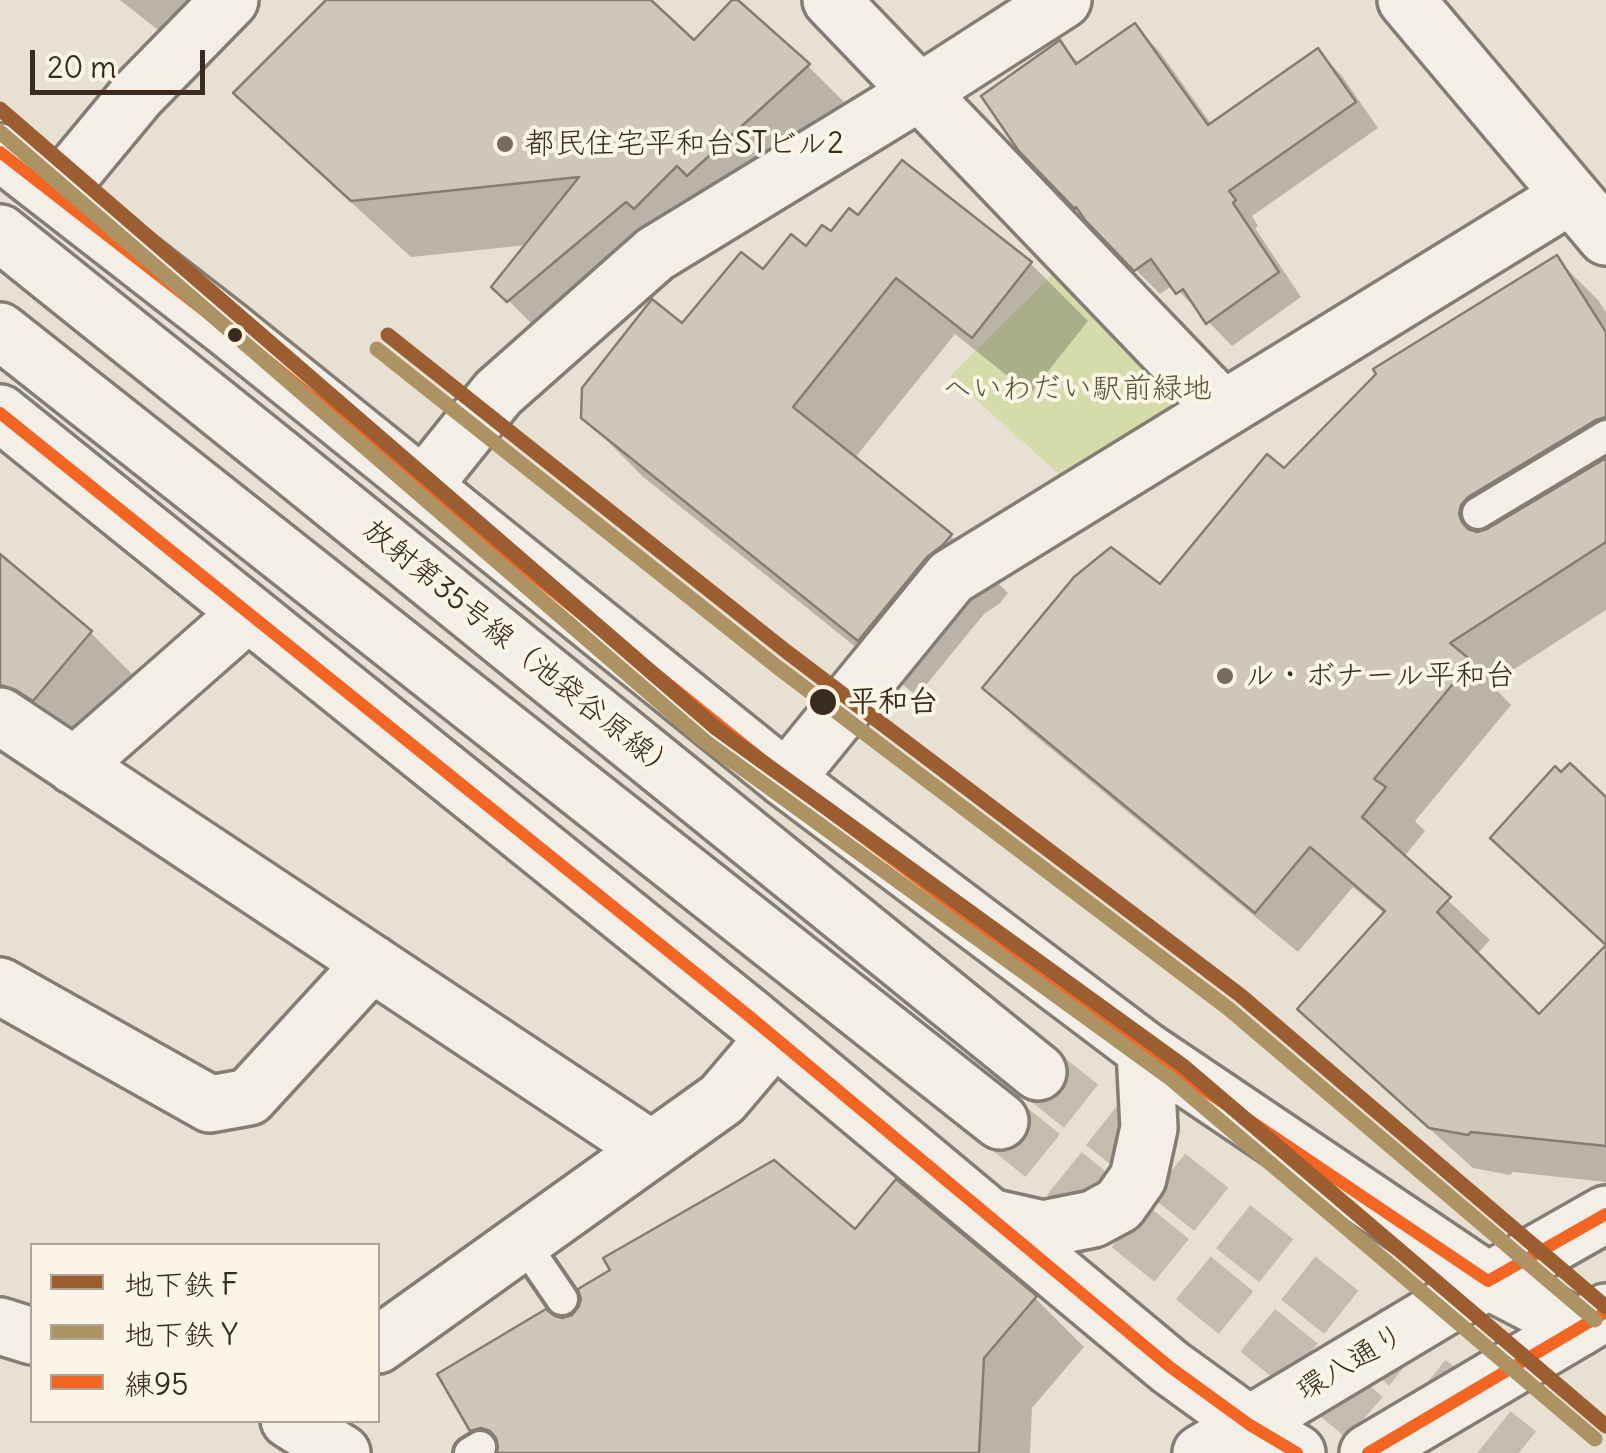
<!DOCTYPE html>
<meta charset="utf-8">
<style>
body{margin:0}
#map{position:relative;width:1606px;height:1453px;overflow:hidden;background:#e8e0d3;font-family:Delius,"Klee One",sans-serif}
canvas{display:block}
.legend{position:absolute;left:30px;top:1243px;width:350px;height:180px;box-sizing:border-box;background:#fcf5e5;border:2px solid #afa495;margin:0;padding:12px 18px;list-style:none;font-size:30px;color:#3b2a1e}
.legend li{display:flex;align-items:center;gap:20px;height:50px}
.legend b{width:50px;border:2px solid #afa495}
.scale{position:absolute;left:30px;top:50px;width:175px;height:45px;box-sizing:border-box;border:5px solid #3b2a1e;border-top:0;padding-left:12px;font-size:30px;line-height:35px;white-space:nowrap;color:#3b2a1e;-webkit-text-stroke:8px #fcf5e5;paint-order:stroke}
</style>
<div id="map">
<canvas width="1606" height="1453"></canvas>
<ul class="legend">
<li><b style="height:12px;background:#9c5e31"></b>地下鉄 F</li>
<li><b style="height:12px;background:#ad9264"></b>地下鉄 Y</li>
<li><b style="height:12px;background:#f26522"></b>練95</li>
</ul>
<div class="scale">20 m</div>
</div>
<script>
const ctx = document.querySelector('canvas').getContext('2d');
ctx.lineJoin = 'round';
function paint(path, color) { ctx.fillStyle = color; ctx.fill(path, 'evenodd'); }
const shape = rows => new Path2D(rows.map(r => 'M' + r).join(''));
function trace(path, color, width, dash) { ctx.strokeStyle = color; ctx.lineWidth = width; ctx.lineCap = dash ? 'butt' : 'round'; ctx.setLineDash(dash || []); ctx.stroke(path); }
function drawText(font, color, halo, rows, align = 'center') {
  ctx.font = font + ' Delius,"Klee One",sans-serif'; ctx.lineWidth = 8; ctx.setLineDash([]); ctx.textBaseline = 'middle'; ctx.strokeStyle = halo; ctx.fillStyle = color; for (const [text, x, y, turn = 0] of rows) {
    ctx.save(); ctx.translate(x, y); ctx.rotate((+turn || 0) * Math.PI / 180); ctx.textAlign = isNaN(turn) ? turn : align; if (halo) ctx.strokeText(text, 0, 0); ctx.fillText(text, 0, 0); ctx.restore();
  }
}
const green = shape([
 [1061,266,1193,397,1071,485,950,376]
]);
const shadow = shape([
 [120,0,219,0,181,48],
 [330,0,647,0,694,43,735,1,808,66,865,123,746,231,736,222,693,265,685,258,566,358,495,287,528,245,411,257,294,150,236,93],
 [1135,26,1159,51,1212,125,1318,51,1342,76,1378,128,1252,216,1258,226,1255,228,1301,297,1232,346,1173,285,1160,294,1136,270,1060,44,1080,64],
 [903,163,1031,264,1088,321,1030,394,955,334,854,459,950,535,1008,593,1000,603,984,614,917,696,642,476,584,417,683,327,764,273,858,219],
 [1556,258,1598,300,1606,312,1606,610,1491,684,1511,705,1415,821,1425,831,1403,858,1490,940,1476,955,1539,1018,1606,948,1606,1182,1513,1172,1510,1175,1473,1168,1342,1050,1300,1009,1386,915,1353,887,1298,952,1027,729,985,688,1160,588,1284,471],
 [0,557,90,632,138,680,82,746,0,698],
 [855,1233,1035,1298,1084,1347,1032,1408,1030,1453,496,1453,472,1429,563,1320]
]);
const building = shape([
 [326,0,651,0,694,40,732,0,738,0,810,64,687,176,677,166,634,209,626,202,507,302,491,287,579,177,351,201,233,93,326,0],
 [1135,23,1208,125,1318,48,1356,102,1229,191,1236,200,1233,203,1279,272,1206,324,1183,289,1176,294,1151,259,1134,271,1085,220,1076,207,1075,209,1018,150,981,96,1060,40,1076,64,1135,23],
 [902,160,1032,262,972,338,896,278,793,407,952,534,943,545,927,557,858,641,581,418,582,388,652,299,682,323,741,252,763,269,791,234,806,246,822,225,831,231,849,208,858,215,902,160],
 [1557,255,1606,332,1606,417,1596,420,1468,497,1461,505,1459,514,1462,522,1468,529,1477,532,1487,529,1606,458,1606,542,1450,643,1472,661,1374,779,1386,787,1362,817,1451,897,1437,912,1539,1014,1606,945,1490,838,1555,766,1561,772,1570,763,1606,797,1606,1146,1471,1132,1468,1135,1429,1128,1297,1009,1385,911,1310,847,1255,913,982,688,1074,577,1111,547,1160,584,1267,454,1284,468,1376,374,1373,369,1557,255],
 [0,554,92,631,33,701,16,690,0,685,0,554],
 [774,1160,855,1229,896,1179,1037,1296,984,1358,979,1453,497,1453,496,1438,490,1431,481,1428,470,1431,437,1374,546,1309,555,1316,562,1318,572,1315,579,1306,581,1299,578,1289,610,1270,603,1258,774,1160]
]);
const secondaryTunnel = shape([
 [1038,1072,1519,1453],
 [1000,1121,1356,1410,1405,1453]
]);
const lane = shape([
 [1478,513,1606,436],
 [523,1242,562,1299],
 [470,1453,480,1447]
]);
const street = shape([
 [831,0,1222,408],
 [1406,0,1606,237],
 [55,194,138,94,230,0],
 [423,486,498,393,655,254,920,92,1063,0],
 [0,716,651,1149],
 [74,766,247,614],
 [786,779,951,577,1570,196],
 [0,986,210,1104,249,1097,372,963],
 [0,1326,32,1336],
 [378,1345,722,1099,774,1038],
 [289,1420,342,1453]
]);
const secondary = shape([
 [0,152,228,329,786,779,1145,1050,1488,1281,1579,1328],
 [0,233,278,456,1038,1072],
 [0,331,1000,1121],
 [0,413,749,1016,1170,1367,1250,1425,1297,1453],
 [990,1217,1043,1229,1093,1219,1119,1205,1138,1178,1149,1128,1145,1050]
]);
const primary = shape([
 [1201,1453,1488,1281,1606,1214],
 [1368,1453,1606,1312]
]);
const bus1 = shape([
 [0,152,228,329,786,779,1145,1050,1488,1281,1606,1214],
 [0,413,749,1016,1170,1367,1250,1425,1297,1453],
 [1368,1453,1606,1312]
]);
const metro1 = shape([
 [0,109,717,729,1182,1065,1606,1426],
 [388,335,787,652,1240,995,1606,1307]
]);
const metro2 = shape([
 [0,132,706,742,1171,1079,1595,1439],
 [377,349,776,666,1229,1009,1595,1320]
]);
const markers = [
 [505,144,10,"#786a5d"],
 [235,335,9,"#3b2a1e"],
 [1225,676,10,"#786a5d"],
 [823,702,15,"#3b2a1e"]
];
const poiNames = [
 ["都民住宅平和台STビル2",525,144],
 ["ル・ボナール平和台",1245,676]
];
const parkNames = [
 ["へいわだい駅前緑地",1077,389]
];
const streetNames = [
 ["放射第35号線（池袋谷原線）",520,651,39],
 ["環八通り",1351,1363,-31]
];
const stopNames = [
 ["平和台",848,702]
];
paint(green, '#d6dbac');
paint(shadow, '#0003');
paint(building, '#d1c7b9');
trace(building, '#847d74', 2.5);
trace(secondaryTunnel, '#c5bcaf', 55, [55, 28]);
trace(lane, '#847d74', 38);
trace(street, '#847d74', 62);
trace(secondary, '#847d74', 62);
trace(primary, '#847d74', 62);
trace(lane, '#f3efe8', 30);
trace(street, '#f3efe8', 55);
trace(secondary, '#f3efe8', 55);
trace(primary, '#f3efe8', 55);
trace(bus1, '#f26522', 12);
trace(metro1, '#9c5e31', 15);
trace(metro2, '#ad9264', 15);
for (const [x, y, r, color] of markers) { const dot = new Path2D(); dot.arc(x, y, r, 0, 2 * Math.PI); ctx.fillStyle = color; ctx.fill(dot); trace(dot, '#fcf5e5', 4); }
drawText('30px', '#3b2a1e', '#fcf5e5', poiNames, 'left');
drawText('30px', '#5e553a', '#fcf5e5', parkNames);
drawText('30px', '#3b2a1e', '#fcf5e5', streetNames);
drawText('bold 30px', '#3b2a1e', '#fcf5e5', stopNames, 'left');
</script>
